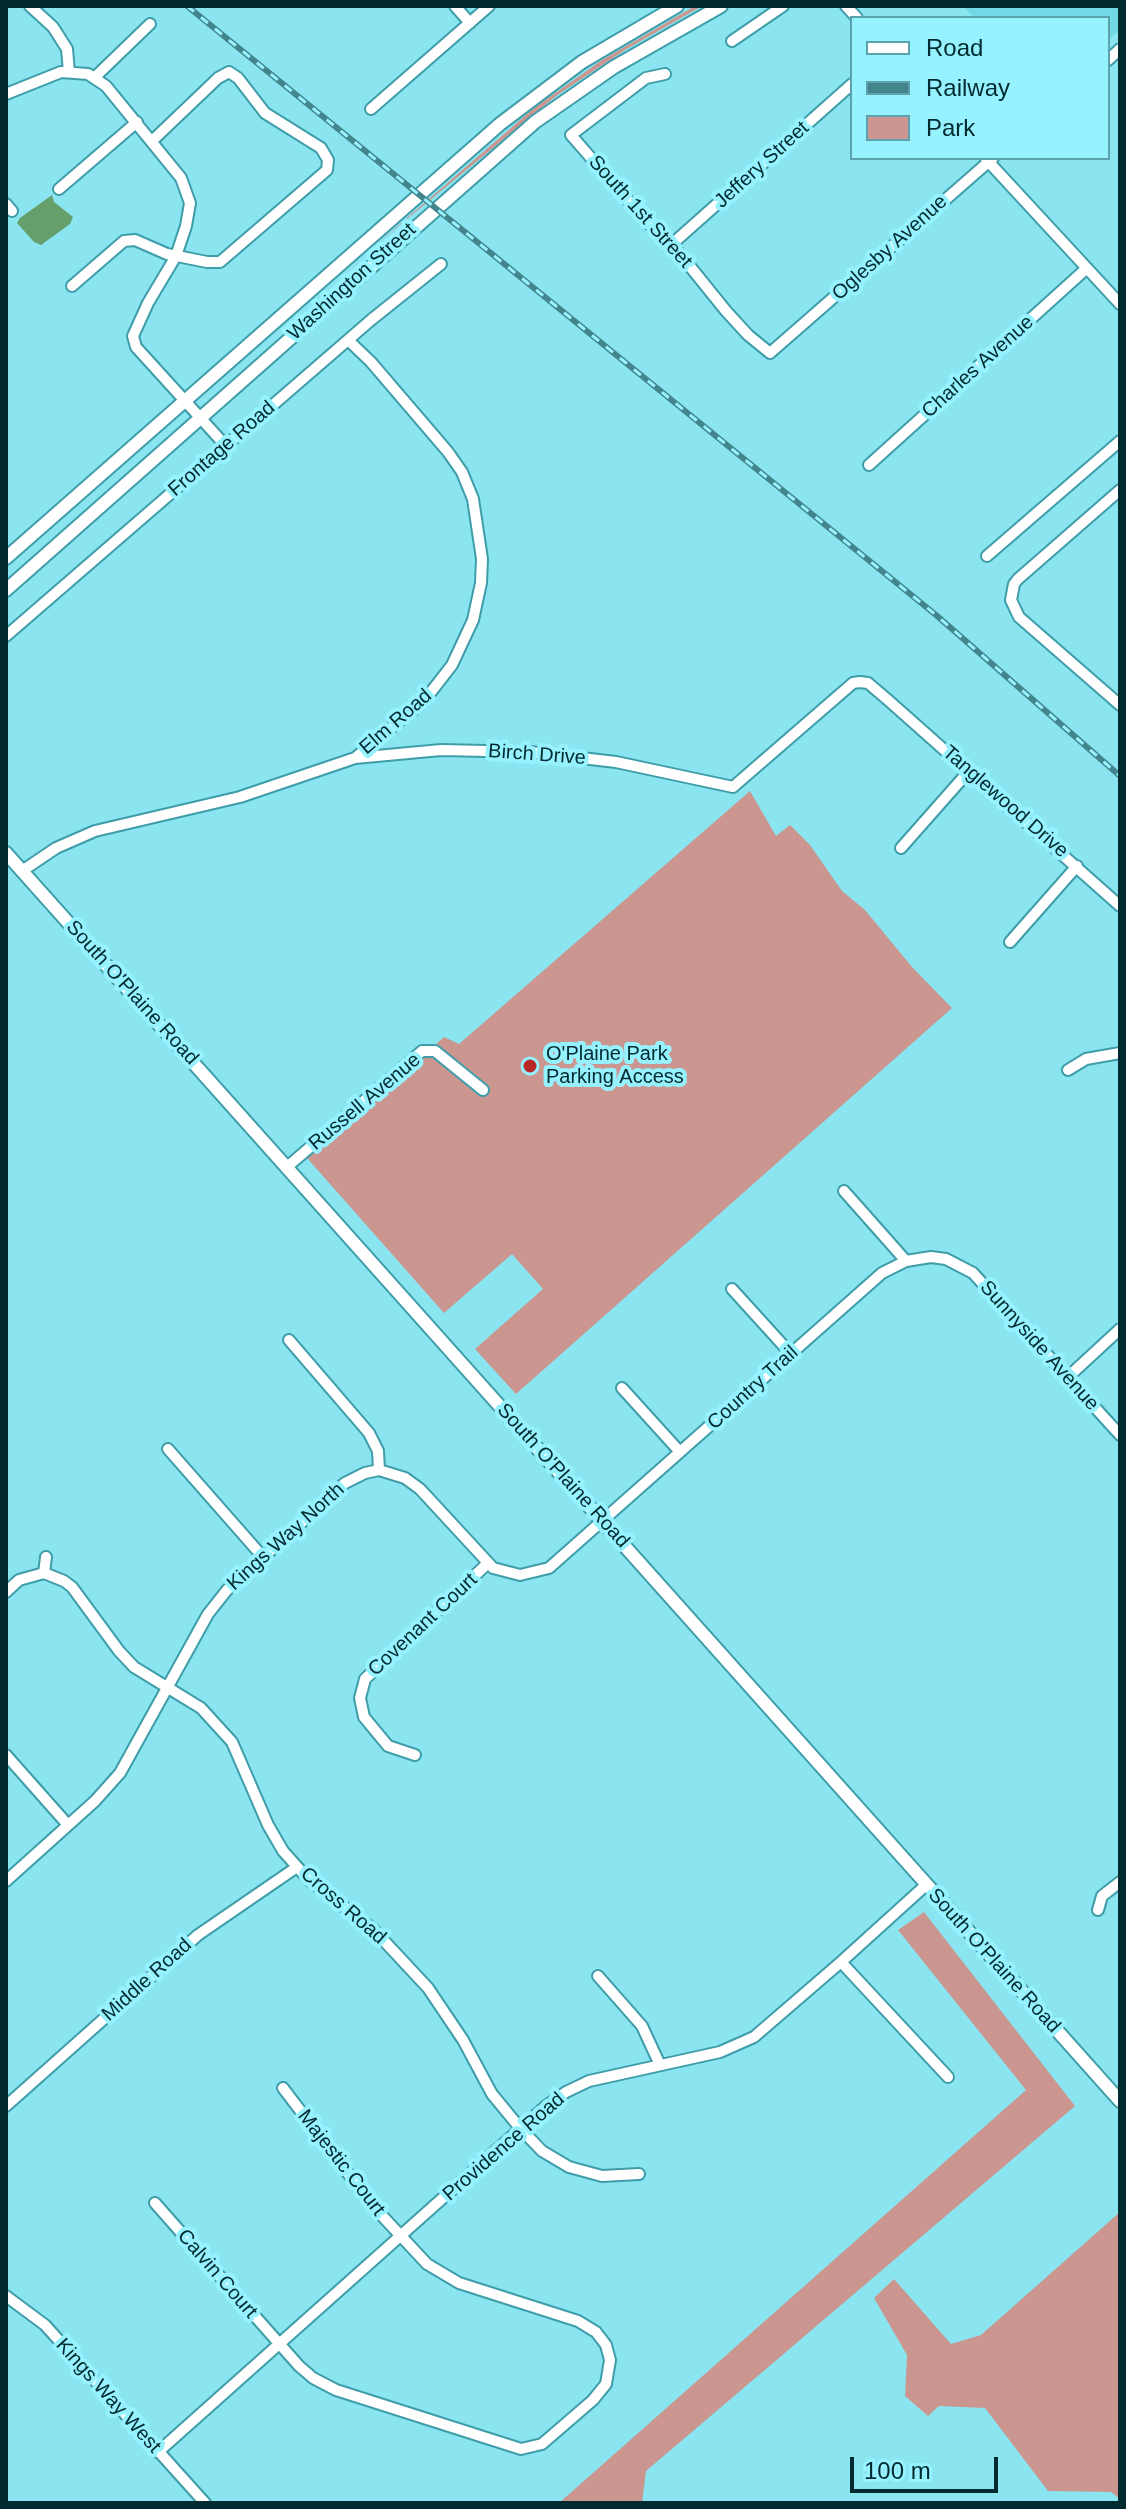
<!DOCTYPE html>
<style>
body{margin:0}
#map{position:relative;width:1126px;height:2509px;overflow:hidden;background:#8ae5f1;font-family:Helvetica,sans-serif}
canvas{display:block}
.frame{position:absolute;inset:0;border:8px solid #012b30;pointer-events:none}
.legend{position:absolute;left:850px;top:16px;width:260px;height:144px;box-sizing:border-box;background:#97f2ff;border:2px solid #5ba2ac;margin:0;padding:10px 14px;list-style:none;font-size:24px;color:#012b30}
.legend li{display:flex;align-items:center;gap:16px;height:40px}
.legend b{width:40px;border:2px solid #5ba2ac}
.scale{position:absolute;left:850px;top:2457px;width:148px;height:36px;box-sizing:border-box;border:4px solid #012b30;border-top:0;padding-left:10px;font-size:24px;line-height:28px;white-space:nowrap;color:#012b30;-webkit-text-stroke:6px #97f2ff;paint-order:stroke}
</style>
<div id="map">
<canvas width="1126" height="2509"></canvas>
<div class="frame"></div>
<ul class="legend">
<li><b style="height:10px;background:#fff"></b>Road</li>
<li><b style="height:10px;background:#43858d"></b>Railway</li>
<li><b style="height:22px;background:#ca968f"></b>Park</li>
</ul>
<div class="scale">100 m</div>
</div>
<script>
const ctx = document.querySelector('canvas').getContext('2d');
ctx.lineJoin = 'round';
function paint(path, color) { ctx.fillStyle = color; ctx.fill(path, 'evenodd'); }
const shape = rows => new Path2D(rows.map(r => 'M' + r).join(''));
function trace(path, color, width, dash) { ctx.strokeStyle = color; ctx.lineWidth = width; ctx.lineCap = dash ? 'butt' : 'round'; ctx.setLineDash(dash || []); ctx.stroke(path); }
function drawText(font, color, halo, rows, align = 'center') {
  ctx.font = font + ' Helvetica,sans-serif'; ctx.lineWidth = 8; ctx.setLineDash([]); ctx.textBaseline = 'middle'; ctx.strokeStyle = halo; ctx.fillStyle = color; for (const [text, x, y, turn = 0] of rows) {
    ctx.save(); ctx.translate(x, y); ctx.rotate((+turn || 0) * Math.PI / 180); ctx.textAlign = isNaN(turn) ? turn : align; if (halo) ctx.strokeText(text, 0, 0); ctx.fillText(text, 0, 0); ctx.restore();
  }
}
const built = shape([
 [963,6,1120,6,1120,30,1108,40,1108,18,975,18]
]);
const green = shape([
 [695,6,702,6,625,50,556,96,378,243,534,108,602,60],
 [750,791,776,836,790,825,810,845,842,891,865,910,912,967,952,1008,516,1394,475,1349,543,1289,512,1254,444,1313,307,1158,444,1037,459,1044],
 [924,1912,1075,2106,646,2471,642,2503,559,2503,1026,2090,898,1930],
 [1120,2212,1120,2499,1111,2492,1048,2491,985,2408,939,2406,928,2416,905,2396,907,2355,874,2298,894,2279,951,2344,981,2335]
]);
const water = shape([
 [52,195,54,202,73,217,70,224,41,245,34,242,17,223,20,218]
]);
const minor = shape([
 [30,6,53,27,67,49,69,72],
 [455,6,470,23],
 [846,6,857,18],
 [732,41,783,6],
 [1108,60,1120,49],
 [665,74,646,78,571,135,645,220,680,254,726,311,748,335,770,353,993,158],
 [94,78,150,24],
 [6,94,61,72,88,74,106,86,181,178,190,203,186,226,176,256,148,303,133,336,136,347,225,445],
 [371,109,489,6],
 [986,159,1120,304],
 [59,189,137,122],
 [6,204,12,211],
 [671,245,852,84],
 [72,286,124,241,135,240,167,254,207,262,220,262,327,170,328,160,321,148,265,113,238,78,229,72,218,78,152,141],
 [869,465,1087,268],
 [1120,490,1018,579,1014,584,1011,600,1019,617,1120,705],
 [987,556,1120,441],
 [6,636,371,320,441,264],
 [355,758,441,750,530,752,616,762,733,787,853,683,860,682,868,683,888,700,1120,906],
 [901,848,969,771],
 [22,871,56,848,95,831,240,797,355,758,424,701,452,665,473,620,481,583,482,559,473,499,462,472,448,452,371,362,348,340],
 [1010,942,1077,866],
 [1068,1070,1086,1059,1120,1053],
 [287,1167,422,1051,435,1051,483,1090],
 [844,1191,906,1261],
 [732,1289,791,1354],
 [289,1340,369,1433,378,1451,379,1470],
 [1068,1377,1120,1329],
 [622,1388,680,1452],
 [168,1449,262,1556],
 [44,1573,46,1557],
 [6,1592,19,1580,44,1573,64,1581,72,1587,119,1651,134,1667,201,1708,232,1742,268,1825,283,1851,309,1880,373,1929,428,1988,463,2040,492,2094,520,2128,542,2151,569,2167,602,2176,639,2174],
 [6,1755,68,1825],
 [415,1755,388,1746,364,1717,360,1698,365,1679,487,1564],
 [6,1881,95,1801,120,1773,208,1614,227,1590,345,1483,365,1473,379,1470,405,1478,420,1489,493,1568,520,1575,549,1568,882,1273,906,1261,931,1257,946,1259,973,1273,1120,1435],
 [1098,1910,1102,1896,1120,1882],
 [841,1962,948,2077],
 [598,1976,642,2026,660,2065],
 [6,2106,198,1935,297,1867],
 [155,2203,299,2366,313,2378,336,2390,521,2449,542,2444,593,2400,606,2384,610,2360,606,2345,596,2332,578,2321,459,2283,427,2264,373,2206,283,2088],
 [6,2296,45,2325,205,2503],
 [158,2452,546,2106,566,2092,589,2081,720,2052,754,2037,841,1962,926,1885]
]);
const major = shape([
 [6,558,500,124,582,62,677,6],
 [6,590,535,122,614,67,721,6],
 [6,853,1120,2101]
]);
const rail = shape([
 [187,6,936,615,1120,776]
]);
const markers = [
 [530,1066,8,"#b62725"]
];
const streetNames = [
 ["Jeffery Street",762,165,-42],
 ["South 1st Street",640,212,48],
 ["Oglesby Avenue",890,248,-42],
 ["Washington Street",352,282,-42],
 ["Charles Avenue",978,367,-42],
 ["Frontage Road",222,449,-41],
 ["Elm Road",396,722,-41],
 ["Birch Drive",537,755,4],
 ["Tanglewood Drive",1005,802,41],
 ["South O'Plaine Road",132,993,48],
 ["Russell Avenue",365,1102,-40],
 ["Sunnyside Avenue",1039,1346,48],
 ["Country Trail",753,1388,-42],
 ["South O'Plaine Road",563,1476,48],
 ["Kings Way North",286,1537,-42],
 ["Covenant Court",423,1625,-43],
 ["Cross Road",343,1906,41],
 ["South O'Plaine Road",994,1961,48],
 ["Middle Road",147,1980,-42],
 ["Providence Road",504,2147,-41],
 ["Majestic Court",341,2163,52],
 ["Calvin Court",217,2274,49],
 ["Kings Way West",108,2396,48]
];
const poiNames = [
 ["O'Plaine Park",546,1054],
 ["Parking Access",546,1077]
];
paint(built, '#72d8e5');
paint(green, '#ca968f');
paint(water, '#659f6b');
trace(minor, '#3f9da9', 14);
trace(major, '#3f9da9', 16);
trace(minor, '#fff', 10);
trace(major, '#fff', 12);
trace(rail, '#43858d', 6);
trace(rail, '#97f2ff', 3, [9]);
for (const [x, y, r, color] of markers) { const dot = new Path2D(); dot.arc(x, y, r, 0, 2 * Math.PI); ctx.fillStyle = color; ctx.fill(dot); trace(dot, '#97f2ff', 3); }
drawText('20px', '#012b30', '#97f2ff', streetNames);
drawText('20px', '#012b30', '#97f2ff', poiNames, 'left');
</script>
